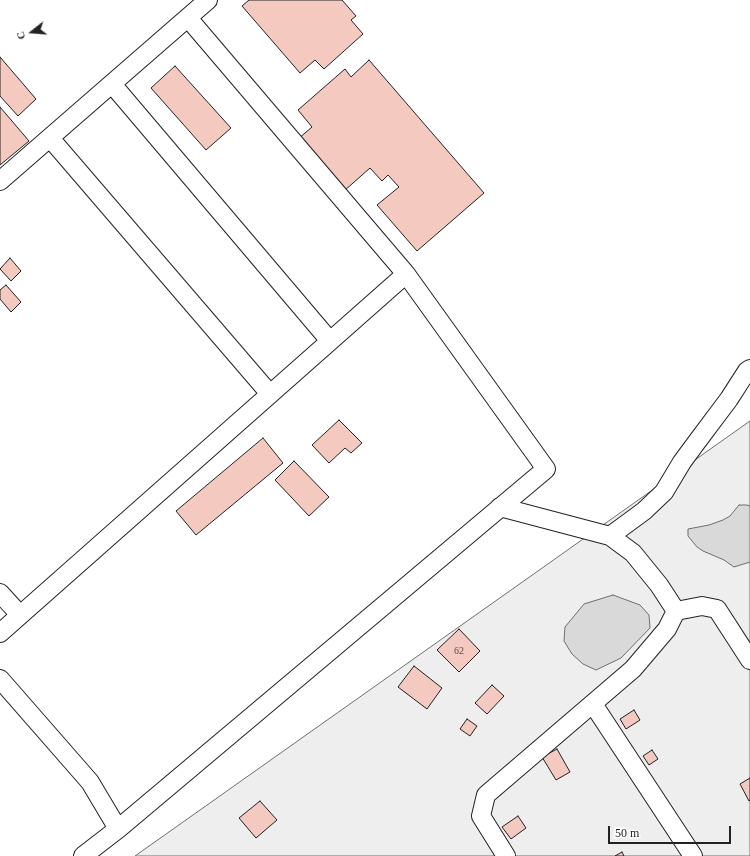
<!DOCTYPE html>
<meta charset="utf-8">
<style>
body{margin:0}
#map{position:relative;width:750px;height:856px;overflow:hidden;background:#fff;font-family:Georgia,serif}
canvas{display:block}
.north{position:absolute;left:12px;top:12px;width:40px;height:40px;-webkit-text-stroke:3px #fff;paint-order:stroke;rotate:253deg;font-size:11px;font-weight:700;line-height:16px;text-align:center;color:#222}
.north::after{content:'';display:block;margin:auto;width:14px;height:18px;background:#222;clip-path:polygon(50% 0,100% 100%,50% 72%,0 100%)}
.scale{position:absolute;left:608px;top:826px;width:123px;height:18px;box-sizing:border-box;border:2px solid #222;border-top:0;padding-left:5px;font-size:12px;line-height:14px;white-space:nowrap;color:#222;-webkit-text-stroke:3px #fff;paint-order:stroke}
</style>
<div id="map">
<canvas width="750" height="856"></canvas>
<div class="north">С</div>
<div class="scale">50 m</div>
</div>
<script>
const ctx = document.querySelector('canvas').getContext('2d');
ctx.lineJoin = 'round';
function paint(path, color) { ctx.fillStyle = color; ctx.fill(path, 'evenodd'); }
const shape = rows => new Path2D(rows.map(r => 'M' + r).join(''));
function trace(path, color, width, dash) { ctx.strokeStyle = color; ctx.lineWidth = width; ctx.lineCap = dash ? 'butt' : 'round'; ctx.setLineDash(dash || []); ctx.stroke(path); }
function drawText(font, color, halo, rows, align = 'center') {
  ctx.font = font + ' Georgia,serif'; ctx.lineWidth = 3; ctx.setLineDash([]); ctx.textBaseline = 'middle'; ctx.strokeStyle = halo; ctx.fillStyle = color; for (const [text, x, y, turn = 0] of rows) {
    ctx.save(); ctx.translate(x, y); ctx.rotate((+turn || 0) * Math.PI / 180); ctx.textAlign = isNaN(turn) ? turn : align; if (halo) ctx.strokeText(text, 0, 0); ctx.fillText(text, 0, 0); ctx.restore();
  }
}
const green = shape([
 [750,421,750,856,135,856,750,421]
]);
const water = shape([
 [739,505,747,505,750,506,750,562,734,567,724,560,703,551,697,547,688,536,688,529,709,525,723,520,730,516,739,505],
 [613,595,640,605,649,615,650,628,621,658,596,670,583,664,572,654,564,641,565,627,584,604,613,595]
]);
const building = shape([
 [249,0,342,0,356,16,351,20,363,34,324,69,315,60,300,73,242,6,249,0],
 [0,57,36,99,18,116,0,96,0,57],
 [369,60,484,193,417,251,377,205,399,187,388,175,382,181,370,168,344,191,298,139,312,127,298,110,345,69,351,77,369,60],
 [175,66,231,128,206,150,151,88,175,66],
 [0,107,29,141,0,165,0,107],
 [10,258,21,271,11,281,0,269,10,258],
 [6,285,21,302,11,312,0,299,0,290,6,285],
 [339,420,362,443,351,453,345,448,329,463,312,445,339,420],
 [263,438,283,463,196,535,176,511,263,438],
 [294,461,329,497,309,516,275,480,294,461],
 [459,629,480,651,459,672,437,650,459,629],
 [414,666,442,688,427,709,398,687,414,666],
 [492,685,504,696,487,714,475,703,492,685],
 [634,710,640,720,626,729,620,719,634,710],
 [467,719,477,726,470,736,460,729,467,719],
 [557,749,570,772,556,780,542,757,557,749],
 [652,750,658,759,649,765,643,756,652,750],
 [750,778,750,800,749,801,740,784,750,778],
 [260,801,277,820,256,838,239,818,260,801],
 [518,816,526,828,511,839,502,827,518,816],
 [622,852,624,856,615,856,622,852]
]);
const minor = shape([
 [112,84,330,341],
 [50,138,270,394],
 [0,181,208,0],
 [500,507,610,536,633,553,659,585,676,611],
 [610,536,644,511,664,492,682,462,696,443,729,399,747,371,750,369],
 [0,593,20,615],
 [676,611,702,606,717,609,750,660],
 [0,633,406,274,188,18],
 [0,679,90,782,118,829,83,856],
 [593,704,693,856],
 [118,829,546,469,406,274],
 [506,856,481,816,486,795,633,669,667,629,676,611]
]);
const numberNames = [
 ["62",459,651]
];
paint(green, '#eee');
trace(green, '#6f6f6f', 1);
paint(water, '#d9d9d9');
trace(water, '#6f6f6f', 1);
paint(building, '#f3c9c0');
trace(building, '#222', 1);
trace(minor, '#222', 20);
trace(minor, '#fff', 18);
drawText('10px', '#564c4a', null, numberNames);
</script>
